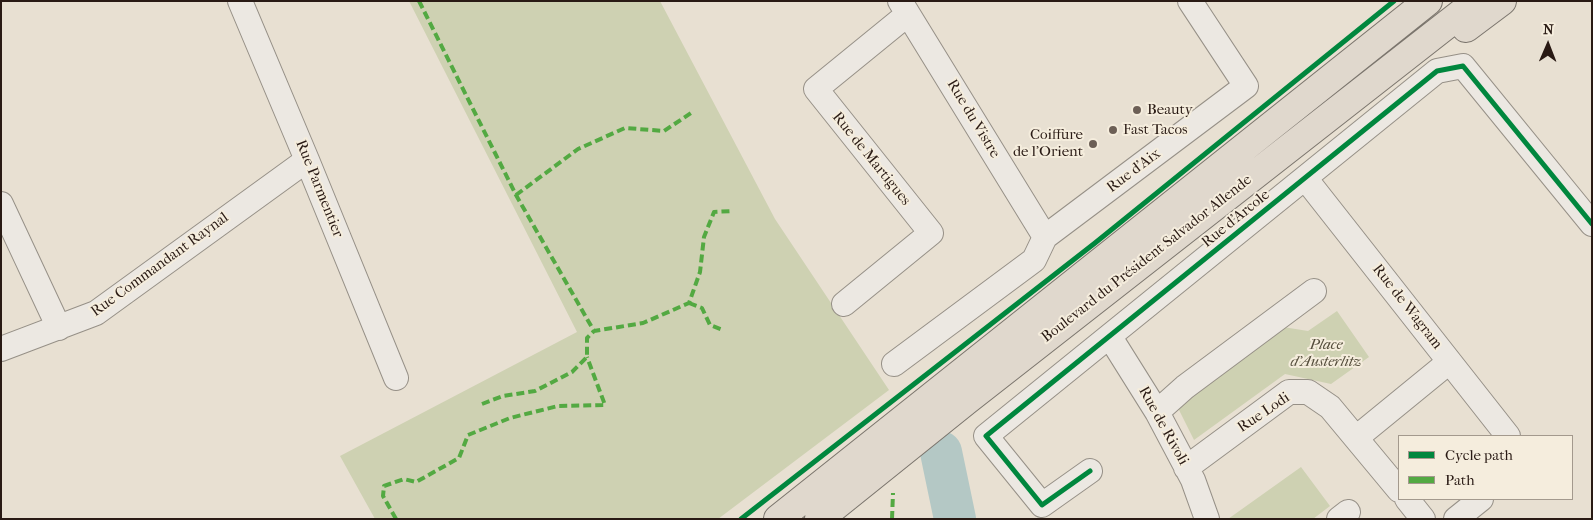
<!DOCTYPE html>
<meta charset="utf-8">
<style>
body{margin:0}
#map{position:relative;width:1593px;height:520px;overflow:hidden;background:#e8e0d2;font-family:"IM FELL French Canon",serif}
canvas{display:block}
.frame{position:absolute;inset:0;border:2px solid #291a14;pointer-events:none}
.legend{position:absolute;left:1398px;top:435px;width:175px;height:65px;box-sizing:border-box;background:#f5eddd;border:1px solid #a3998d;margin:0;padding:6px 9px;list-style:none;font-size:15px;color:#291a14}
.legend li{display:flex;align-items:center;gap:10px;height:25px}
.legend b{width:25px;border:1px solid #a3998d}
.north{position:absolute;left:1523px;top:20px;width:50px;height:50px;-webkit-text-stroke:4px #f5eddd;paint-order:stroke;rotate:1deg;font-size:14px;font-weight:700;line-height:20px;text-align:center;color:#291a14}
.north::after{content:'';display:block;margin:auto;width:18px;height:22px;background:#291a14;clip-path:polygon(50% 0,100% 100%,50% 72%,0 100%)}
</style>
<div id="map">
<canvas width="1593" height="520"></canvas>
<div class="frame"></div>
<ul class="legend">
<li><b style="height:6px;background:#00873e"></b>Cycle path</li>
<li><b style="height:6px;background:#53a942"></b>Path</li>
</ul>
<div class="north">N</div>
</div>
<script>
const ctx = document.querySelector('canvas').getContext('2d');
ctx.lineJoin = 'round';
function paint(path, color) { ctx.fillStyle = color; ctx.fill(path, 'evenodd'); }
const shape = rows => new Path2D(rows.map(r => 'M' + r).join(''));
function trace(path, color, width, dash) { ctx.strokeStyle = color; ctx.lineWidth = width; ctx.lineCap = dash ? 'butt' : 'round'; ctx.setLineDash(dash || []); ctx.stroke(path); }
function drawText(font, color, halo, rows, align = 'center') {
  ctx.font = font + ' "IM FELL French Canon",serif'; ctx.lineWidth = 4; ctx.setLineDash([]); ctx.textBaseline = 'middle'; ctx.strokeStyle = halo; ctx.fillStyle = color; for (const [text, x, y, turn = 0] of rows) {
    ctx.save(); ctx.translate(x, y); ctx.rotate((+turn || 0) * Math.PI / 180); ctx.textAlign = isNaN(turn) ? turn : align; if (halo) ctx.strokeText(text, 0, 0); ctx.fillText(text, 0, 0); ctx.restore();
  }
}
const green = shape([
 [409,1,660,1,775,219,889,390,718,519,375,519,340,456,577,332],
 [1337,311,1369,357,1331,384,1285,374,1194,440,1178,408,1283,327,1308,331],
 [1301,467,1330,506,1313,519,1228,519]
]);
const river = shape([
 [941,452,955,519]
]);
const minor = shape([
 [240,1,307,160,396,378],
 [900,1,1045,237],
 [1305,178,1508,436],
 [1,204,59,328],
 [1045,237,1246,86,1190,1],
 [844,304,931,233,816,89,908,14],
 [1110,337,1157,412,1193,480,1207,519],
 [1,349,96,313,307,160],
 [894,364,1034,260,1045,237],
 [1157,412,1185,387,1314,291],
 [1356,438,1449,362],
 [1186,468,1289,392,1308,392,1330,407,1399,490],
 [1090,471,1042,505,986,436,1437,71,1463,66,1592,224],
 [1407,499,1423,519],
 [1339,519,1348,512],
 [1456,519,1481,499]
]);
const major = shape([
 [1466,28,1502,1],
 [778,519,1428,1],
 [819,519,967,400,1477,1]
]);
const quiet = shape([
 [419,1,516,195,594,331,643,323,689,303,700,272,704,237,714,212,732,211],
 [516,195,578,149,625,128,664,131,691,113],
 [689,303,702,308,710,325,723,330],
 [482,404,503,396,535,391,572,372,587,357,587,338,594,331],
 [396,519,383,496,384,486,404,479,416,482,459,458,468,435,510,418,558,406,605,405,587,357],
 [892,519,893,493]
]);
const cycleway = shape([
 [1090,471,1042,505,986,436,1437,71,1463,66,1592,224],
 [741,519,1095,243,1394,1]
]);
const markers = [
 [1137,110,5,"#6c5f56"],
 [1113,130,5,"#6c5f56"],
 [1093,144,5,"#6c5f56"]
];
const poiNames = [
 ["Beauty",1147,110],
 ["Fast Tacos",1123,130],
 ["Coiffure",1083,135,"right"],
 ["de l'Orient",1083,152,"right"]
];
const streetNames = [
 ["Rue du Vistre",973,119,59],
 ["Rue de Martigues",871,159,51],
 ["Rue d'Aix",1134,171,-37],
 ["Rue Parmentier",319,189,68],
 ["Rue d'Arcole",1236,219,-39],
 ["Boulevard du Président Salvador Allende",1147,259,-38],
 ["Rue Commandant Raynal",160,265,-36],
 ["Rue de Wagram",1407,307,52],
 ["Rue Lodi",1264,413,-34],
 ["Rue de Rivoli",1163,426,61]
];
const parkNames = [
 ["Place",1326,345],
 ["d'Austerlitz",1326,362]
];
paint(green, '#ced1b2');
trace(river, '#b4c8c5', 42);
trace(minor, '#969087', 26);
trace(major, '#7b756d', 30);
trace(minor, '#ece8e2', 24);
trace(major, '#e0d8cd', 28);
trace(quiet, '#53a942', 4, [8, 4]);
trace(cycleway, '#00873e', 5);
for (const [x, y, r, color] of markers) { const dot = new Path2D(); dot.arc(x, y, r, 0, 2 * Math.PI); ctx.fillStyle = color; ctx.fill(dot); trace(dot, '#f5eddd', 2); }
drawText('15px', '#291a14', '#f5eddd', poiNames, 'left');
drawText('15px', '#291a14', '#f5eddd', streetNames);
drawText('italic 15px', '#544d3b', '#f5eddd', parkNames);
</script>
